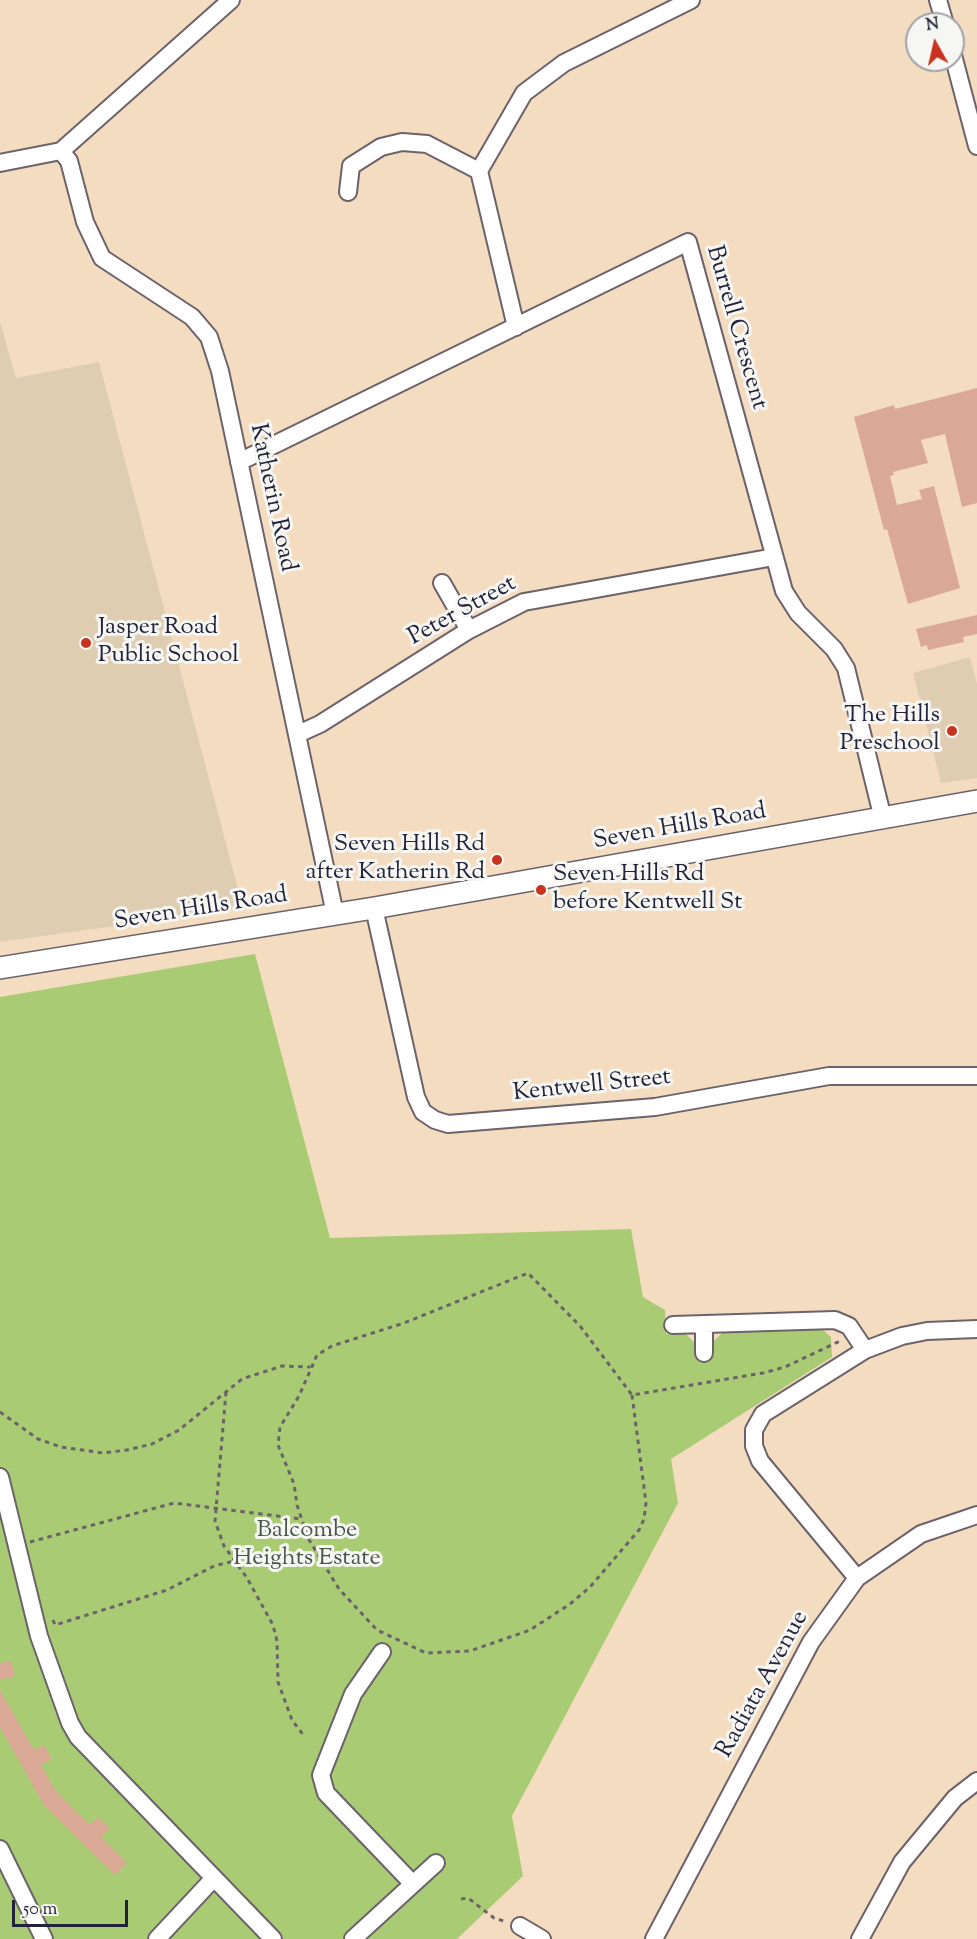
<!DOCTYPE html>
<style>
body{margin:0}
#map{position:relative;width:977px;height:1939px;overflow:hidden;background:#f4dcc0;font-family:"Sorts Mill Goudy",serif}
canvas{display:block}
.north{position:absolute;left:905px;top:12px;width:60px;height:60px;box-sizing:border-box;background:#f6f6f2;border:2px solid #a1a1a9;border-radius:50%;rotate:352deg;font-size:16px;font-weight:700;line-height:24px;text-align:center;color:#22223b}
.north::after{content:'';display:block;margin:auto;width:21px;height:27px;background:#c8321e;clip-path:polygon(50% 0,100% 100%,50% 72%,0 100%)}
.scale{position:absolute;left:12px;top:1900px;width:116px;height:27px;box-sizing:border-box;border:3px solid #22223b;border-top:0;padding-left:8px;font-size:18px;line-height:21px;white-space:nowrap;color:#22223b;-webkit-text-stroke:4px #f6f6f2;paint-order:stroke}
</style>
<div id="map">
<canvas width="977" height="1939"></canvas>
<div class="north">N</div>
<div class="scale">50 m</div>
</div>
<script>
const ctx = document.querySelector('canvas').getContext('2d');
ctx.lineJoin = 'round';
function paint(path, color) { ctx.fillStyle = color; ctx.fill(path, 'evenodd'); }
const shape = rows => new Path2D(rows.map(r => 'M' + r).join(''));
function trace(path, color, width, dash) { ctx.strokeStyle = color; ctx.lineWidth = width; ctx.lineCap = dash ? 'butt' : 'round'; ctx.setLineDash(dash || []); ctx.stroke(path); }
function drawText(font, color, halo, rows, align = 'center') {
  ctx.font = font + ' "Sorts Mill Goudy",serif'; ctx.lineWidth = 6; ctx.setLineDash([]); ctx.textBaseline = 'middle'; ctx.strokeStyle = halo; ctx.fillStyle = color; for (const [text, x, y, turn = 0] of rows) {
    ctx.save(); ctx.translate(x, y); ctx.rotate((+turn || 0) * Math.PI / 180); ctx.textAlign = isNaN(turn) ? turn : align; if (halo) ctx.strokeText(text, 0, 0); ctx.fillText(text, 0, 0); ctx.restore();
  }
}
const built = shape([
 [0,322,16,378,99,362,243,908,0,942],
 [970,657,977,684,977,778,941,783,913,673]
]);
const green = shape([
 [255,954,330,1238,631,1229,643,1297,665,1310,666,1334,685,1333,695,1343,696,1356,714,1355,713,1342,723,1332,821,1328,831,1337,832,1357,671,1459,678,1503,512,1816,523,1876,457,1939,0,1939,0,997]
]);
const building = shape([
 [977,388,977,503,962,507,945,434,921,440,928,463,893,472,894,475,890,476,897,505,922,499,919,490,934,486,960,588,908,604,887,529,884,530,854,417,894,405,895,409],
 [977,615,977,634,963,637,964,642,928,650,927,645,921,647,916,629],
 [11,1661,15,1676,0,1680,0,1663],
 [0,1690,34,1750,44,1745,52,1759,41,1765,55,1790,90,1825,98,1817,110,1828,101,1837,127,1863,115,1875,44,1805,0,1727]
]);
const path = shape([
 [226,1392,215,1521,224,1546,247,1578,273,1625,277,1641,278,1682,292,1720,304,1736],
 [632,1395,646,1503,644,1519,639,1530,590,1587,570,1604,530,1630,470,1651,426,1653,377,1630,339,1589,308,1538,297,1505,294,1484,278,1445,280,1427,299,1396,317,1355,332,1346,404,1323,528,1273,580,1326,632,1395,763,1373,785,1367,840,1341],
 [0,1412,38,1439,61,1447,103,1453,127,1450,152,1444,179,1430,242,1379,282,1366,310,1367],
 [30,1542,174,1503,301,1519],
 [53,1620,55,1625,167,1590,214,1566,234,1561],
 [461,1899,468,1898,494,1918,507,1922]
]);
const minor = shape([
 [938,0,945,24],
 [953,55,977,146],
 [61,151,69,161,85,222,102,258,192,317,209,337,220,371,335,914],
 [0,163,61,151,231,0],
 [348,192,351,166,381,147,402,142,427,144,479,171],
 [516,327,479,171,524,93,564,63,691,0],
 [239,462,688,242,784,591,798,613,834,649,846,668,883,819],
 [442,583,469,630],
 [298,734,320,724,469,630,524,602,774,557],
 [374,908,416,1097,423,1112,435,1120,448,1124,655,1107,829,1076,977,1076],
 [704,1324,704,1353],
 [673,1325,835,1320,849,1326,865,1350],
 [0,1477,39,1636,70,1723,78,1737,273,1939],
 [857,1578,760,1461,754,1446,754,1430,763,1414,865,1350,902,1336,927,1331,977,1329],
 [382,1652,353,1694,321,1775,326,1793,413,1884],
 [0,1849,44,1939],
 [520,1926,542,1939],
 [157,1939,214,1878],
 [353,1939,436,1863],
 [654,1939,811,1642,857,1578,921,1534,977,1515],
 [860,1939,902,1862,955,1798,977,1781]
]);
const major = shape([
 [0,968,374,908,977,801]
]);
const markers = [
 [86,643,6,"#c8321e"],
 [952,731,6,"#c8321e"],
 [497,860,6,"#c8321e"],
 [541,890,6,"#c8321e"]
];
const streetNames = [
 ["Burrell Crescent",735,328,74],
 ["Katherin Road",271,498,78],
 ["Peter Street",463,612,-29],
 ["Seven Hills Road",680,828,-10],
 ["Seven Hills Road",201,910,-9],
 ["Kentwell Street",592,1087,-6],
 ["Radiata Avenue",764,1685,-61]
];
const poiNames = [
 ["Jasper Road",98,629],
 ["Public School",98,657],
 ["The Hills",940,717,"right"],
 ["Preschool",940,745,"right"],
 ["Seven Hills Rd",485,846,"right"],
 ["after Katherin Rd",485,874,"right"],
 ["Seven Hills Rd",553,876],
 ["before Kentwell St",553,904]
];
const parkNames = [
 ["Balcombe",307,1532],
 ["Heights Estate",307,1560]
];
paint(built, '#dfcdb2');
paint(green, '#a9cb74');
paint(building, '#daa995');
trace(minor, '#6c636a', 20);
trace(major, '#6c636a', 24);
trace(path, '#6c636a', 3, [4.5, 4.5]);
trace(minor, '#fff', 16);
trace(major, '#fff', 21);
for (const [x, y, r, color] of markers) { const dot = new Path2D(); dot.arc(x, y, r, 0, 2 * Math.PI); ctx.fillStyle = color; ctx.fill(dot); trace(dot, '#f6f6f2', 2); }
drawText('24px', '#22223b', '#f6f6f2', streetNames);
drawText('24px', '#22223b', '#f6f6f2', poiNames, 'left');
drawText('24px', '#4a554c', '#f6f6f2', parkNames);
</script>
